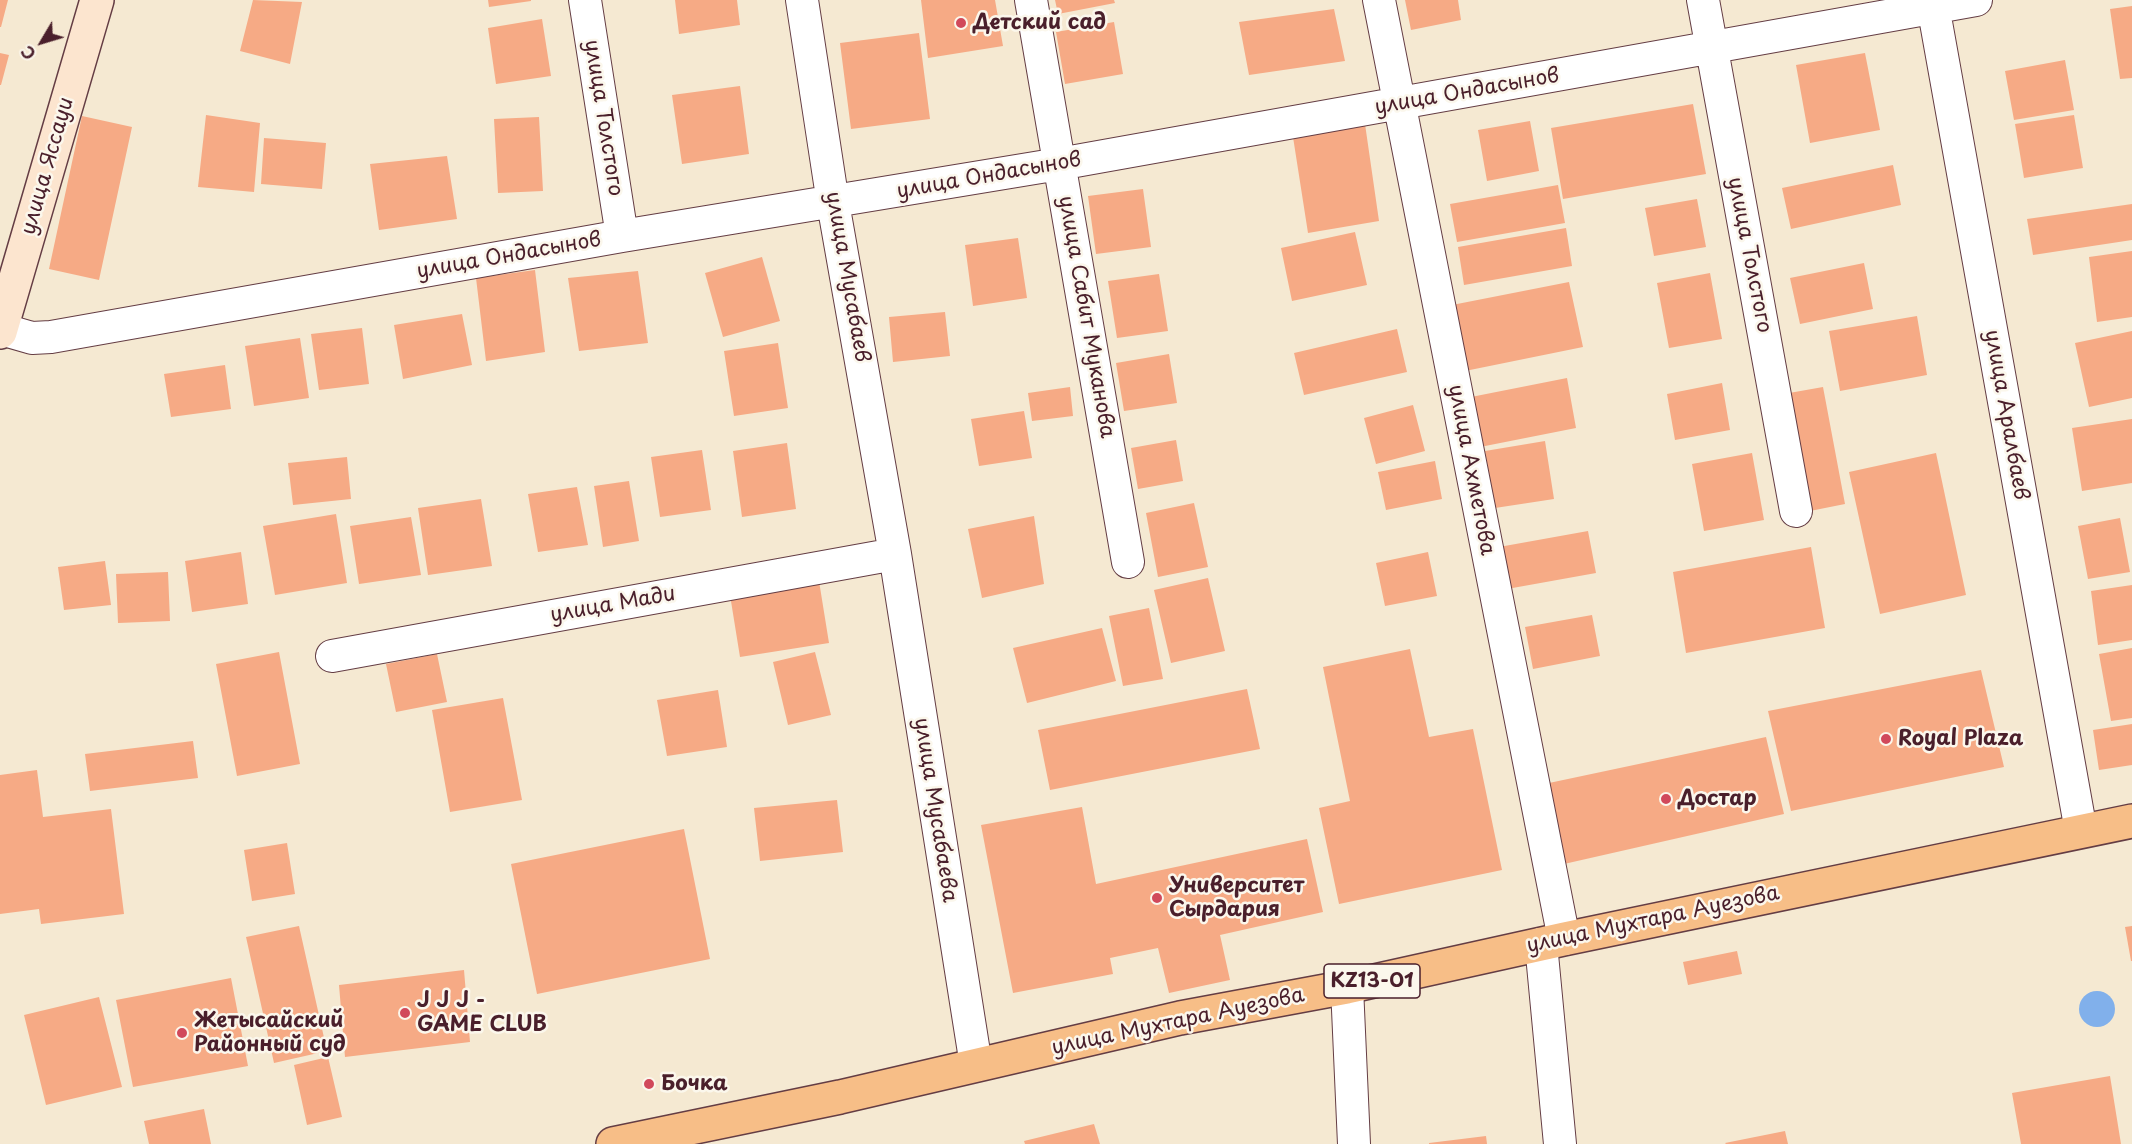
<!DOCTYPE html>
<meta charset="utf-8">
<style>
body{margin:0}
#map{position:relative;width:2132px;height:1144px;overflow:hidden;background:#f5e9d2;font-family:"Playpen Sans",sans-serif}
canvas{display:block}
.north{position:absolute;left:12px;top:12px;width:60px;height:60px;-webkit-text-stroke:4px #fbf7ec;paint-order:stroke;rotate:232deg;font-size:16px;font-weight:700;line-height:24px;text-align:center;color:#4a1f2b}
.north::after{content:'';display:block;margin:auto;width:21px;height:27px;background:#4a1f2b;clip-path:polygon(50% 0,100% 100%,50% 72%,0 100%)}
</style>
<div id="map">
<canvas width="2132" height="1144"></canvas>
<div class="north">С</div>
</div>
<script>
const ctx = document.querySelector('canvas').getContext('2d');
ctx.lineJoin = 'round';
function paint(path, color) { ctx.fillStyle = color; ctx.fill(path, 'evenodd'); }
const shape = rows => new Path2D(rows.map(r => 'M' + r).join(''));
function trace(path, color, width, dash) { ctx.strokeStyle = color; ctx.lineWidth = width; ctx.lineCap = dash ? 'butt' : 'round'; ctx.setLineDash(dash || []); ctx.stroke(path); }
function drawText(font, color, halo, rows, align = 'center') {
  ctx.font = font + ' "Playpen Sans",sans-serif'; ctx.lineWidth = 5; ctx.setLineDash([]); ctx.textBaseline = 'middle'; ctx.strokeStyle = halo; ctx.fillStyle = color; for (const [text, x, y, turn = 0] of rows) {
    ctx.save(); ctx.translate(x, y); ctx.rotate((+turn || 0) * Math.PI / 180); ctx.textAlign = isNaN(turn) ? turn : align; if (halo) ctx.strokeText(text, 0, 0); ctx.fillText(text, 0, 0); ctx.restore();
  }
}
const water = shape([
 '2079 1009a18 18 0 1 1 36 0a18 18 0 1 1-36 0Z'
]);
const building = shape([
 [0,0,8,0,1,27,0,27],
 [253,0,302,2,290,64,240,51],
 [488,0,531,0,531,1,489,7],
 [675,0,737,0,740,25,679,34],
 [921,0,995,0,1003,46,928,58],
 [1055,0,1114,0,1115,3,1058,14],
 [1405,0,1458,0,1461,20,1411,30],
 [2132,6,2132,78,2120,79,2110,9],
 [1334,9,1345,61,1249,75,1239,22],
 [542,19,551,76,496,84,488,28],
 [1114,22,1123,74,1065,84,1056,32],
 [919,33,930,119,851,129,840,43],
 [0,53,9,55,1,85,0,85],
 [1865,53,1880,130,1810,143,1796,65],
 [2065,60,2074,110,2014,120,2005,71],
 [740,86,749,154,682,164,672,95],
 [1693,104,1706,174,1563,199,1551,128],
 [206,115,260,123,254,192,198,187],
 [2074,115,2083,168,2024,178,2015,124],
 [82,116,132,127,99,280,49,269],
 [539,117,543,191,498,193,494,119],
 [1530,121,1539,171,1487,181,1478,130],
 [1365,124,1379,221,1308,233,1293,137],
 [264,138,326,143,322,189,261,184],
 [447,156,457,219,379,230,370,164],
 [1893,165,1901,205,1791,229,1782,188],
 [1558,185,1565,223,1457,242,1450,204],
 [1143,189,1151,247,1096,254,1088,196],
 [1697,199,1706,247,1654,256,1645,208],
 [2132,204,2132,240,2033,255,2027,219],
 [1566,228,1572,266,1464,285,1458,247],
 [1355,232,1367,285,1292,301,1281,248],
 [1018,238,1027,298,973,306,965,245],
 [2132,251,2132,317,2097,322,2089,257],
 [762,257,780,321,723,337,705,273],
 [1864,263,1873,309,1800,324,1790,278],
 [535,270,545,352,486,361,476,278],
 [638,271,648,343,579,351,568,278],
 [1710,273,1722,339,1669,348,1657,283],
 [1159,274,1168,331,1117,338,1108,281],
 [1569,282,1583,347,1465,371,1452,305],
 [945,312,950,356,893,362,889,317],
 [462,314,472,365,403,379,394,325],
 [1917,316,1927,375,1840,391,1829,331],
 [362,328,369,384,319,390,311,334],
 [1397,329,1407,372,1304,395,1294,353],
 [2132,331,2132,398,2089,407,2075,343],
 [300,338,309,398,254,406,245,346],
 [778,343,788,408,734,416,724,351],
 [1169,354,1177,403,1124,411,1116,363],
 [225,365,231,409,171,417,164,374],
 [1567,378,1576,428,1480,447,1471,397],
 [1722,383,1730,430,1675,440,1667,394],
 [1070,387,1073,416,1032,421,1028,393],
 [1823,387,1845,504,1800,513,1778,395],
 [1413,405,1425,451,1376,464,1364,418],
 [1024,411,1032,458,979,466,971,419],
 [2132,419,2132,483,2082,491,2072,428],
 [1176,440,1183,481,1138,489,1131,448],
 [1545,441,1554,499,1495,508,1485,451],
 [787,443,796,509,742,517,733,451],
 [702,450,711,510,660,517,651,457],
 [1752,453,1764,520,1704,531,1692,464],
 [1936,453,1966,595,1880,614,1849,472],
 [347,457,351,499,293,505,288,463],
 [1435,461,1442,499,1386,510,1378,472],
 [629,481,639,541,603,547,594,486],
 [577,487,588,545,538,552,528,494],
 [481,499,492,566,428,575,418,508],
 [1194,503,1208,567,1158,577,1146,513],
 [336,514,347,583,275,595,263,526],
 [1034,516,1044,584,982,598,968,529],
 [411,517,421,575,359,584,350,526],
 [2120,518,2130,572,2088,579,2078,526],
 [1588,531,1596,573,1507,589,1499,547],
 [1811,547,1825,628,1686,653,1673,572],
 [241,552,248,604,192,612,185,561],
 [1428,552,1437,596,1385,606,1376,563],
 [105,561,111,605,64,610,58,567],
 [168,572,170,621,118,623,116,574],
 [1208,578,1225,651,1171,663,1154,590],
 [819,581,829,643,740,657,730,595],
 [2132,585,2132,640,2098,645,2091,591],
 [1149,608,1163,679,1123,686,1109,616],
 [1592,615,1600,656,1533,669,1525,627],
 [1102,628,1116,681,1027,703,1013,648],
 [2132,648,2132,718,2111,721,2099,654],
 [1410,649,1429,737,1473,729,1502,870,1339,904,1319,808,1350,801,1323,667],
 [279,652,300,764,237,776,216,664],
 [815,652,831,715,788,725,773,662],
 [437,654,447,702,396,712,386,664],
 [1981,670,2004,767,1791,811,1768,711],
 [1247,689,1260,749,1050,790,1038,730],
 [718,690,727,747,667,756,657,700],
 [503,698,522,800,450,812,432,710],
 [2132,724,2132,765,2099,770,2093,730],
 [1766,737,1784,814,1564,864,1549,783],
 [193,741,198,778,90,791,85,754],
 [37,770,43,817,111,809,124,914,41,924,39,909,0,914,0,775],
 [837,800,843,852,760,861,754,808],
 [1082,807,1096,884,1307,839,1323,912,1220,935,1230,980,1169,993,1158,948,1110,958,1113,974,1013,993,981,825],
 [684,829,710,959,537,994,511,864],
 [287,843,295,894,252,901,244,850],
 [299,926,327,1051,274,1063,246,937],
 [2132,926,2132,961,2131,961,2125,927],
 [1737,951,1742,974,1688,985,1683,962],
 [464,970,470,1042,345,1057,339,985],
 [231,978,248,1066,133,1087,116,1000],
 [99,997,122,1087,46,1105,24,1015],
 [328,1057,342,1117,307,1125,294,1065],
 [2110,1076,2121,1144,2021,1144,2012,1093],
 [204,1109,211,1144,149,1144,144,1121],
 [1094,1124,1100,1144,1025,1144,1024,1141],
 [1785,1131,1788,1144,1726,1144,1725,1143],
 [1486,1136,1487,1144,1429,1144,1429,1143]
]);
const street = shape([
 [585,0,622,236],
 [802,0,833,203,895,554,976,1065],
 [1031,0,1128,562],
 [1379,0,1564,939],
 [1703,0,1796,511],
 [1932,0,2081,831],
 [1,329,32,338,51,337,622,236,1059,164,1976,0],
 [332,656,895,554],
 [1541,944,1560,1144],
 [1347,987,1354,1144]
]);
const secondary = shape([
 [0,332,97,0]
]);
const primary = shape([
 [613,1144,840,1097,1180,1018,1347,987,1564,939,2132,821]
]);
const markers = [
 [961,23,6,"#d1495b"],
 [1886,739,6,"#d1495b"],
 [1666,799,6,"#d1495b"],
 [1157,898,6,"#d1495b"],
 [405,1013,6,"#d1495b"],
 [182,1033,6,"#d1495b"],
 [649,1084,6,"#d1495b"]
];
const shields = [
 [1372,981,96]
];
const shieldNames = [
 ["KZ13-01",1372,981]
];
const poiNames = [
 ["Детский сад",973,23],
 ["Royal Plaza",1898,739],
 ["Достар",1678,799],
 ["Университет",1169,886],
 ["Сырдария",1169,910],
 ["J J J -",417,1001],
 ["GAME CLUB",417,1025],
 ["Жетысайский",194,1021],
 ["Районный суд",194,1045],
 ["Бочка",661,1084]
];
const streetNames = [
 ["улица Ондасынов",1467,92,-10],
 ["улица Толстого",603,118,81],
 ["улица Яссауи",48,166,-74],
 ["улица Ондасынов",989,176,-10],
 ["улица Толстого",1749,255,79],
 ["улица Ондасынов",509,256,-10],
 ["улица Мусабаев",847,277,80],
 ["улица Сабит Муканова",1086,317,80],
 ["улица Аралбаев",2006,415,80],
 ["улица Ахметова",1471,470,79],
 ["улица Мади",613,605,-10],
 ["улица Мусабаева",935,810,81],
 ["улица Мухтара Ауезова",1653,920,-12],
 ["улица Мухтара Ауезова",1178,1022,-12]
];
paint(water, '#81b0eb');
paint(building, '#f6aa85');
trace(street, '#643d44', 34);
trace(secondary, '#643d44', 36);
trace(primary, '#643d44', 36);
trace(street, '#fff', 32);
trace(secondary, '#fce5cf', 33);
trace(primary, '#f7be87', 33);
for (const [x, y, r, color] of markers) { const dot = new Path2D(); dot.arc(x, y, r, 0, 2 * Math.PI); ctx.fillStyle = color; ctx.fill(dot); trace(dot, '#fbf7ec', 2); }
for (const [x, y, w] of shields) { const box = new Path2D(); box.roundRect(x - w / 2, y - 17, w, 34, 4.5); ctx.fillStyle = '#fbf7ec'; ctx.fill(box); trace(box, '#4a1f2b', 1.5); }
drawText('bold 20px', '#4a1f2b', null, shieldNames);
drawText('bold 21px', '#4a1f2b', '#fbf7ec', poiNames, 'left');
drawText('21px', '#4a1f2b', '#fbf7ec', streetNames);
</script>
